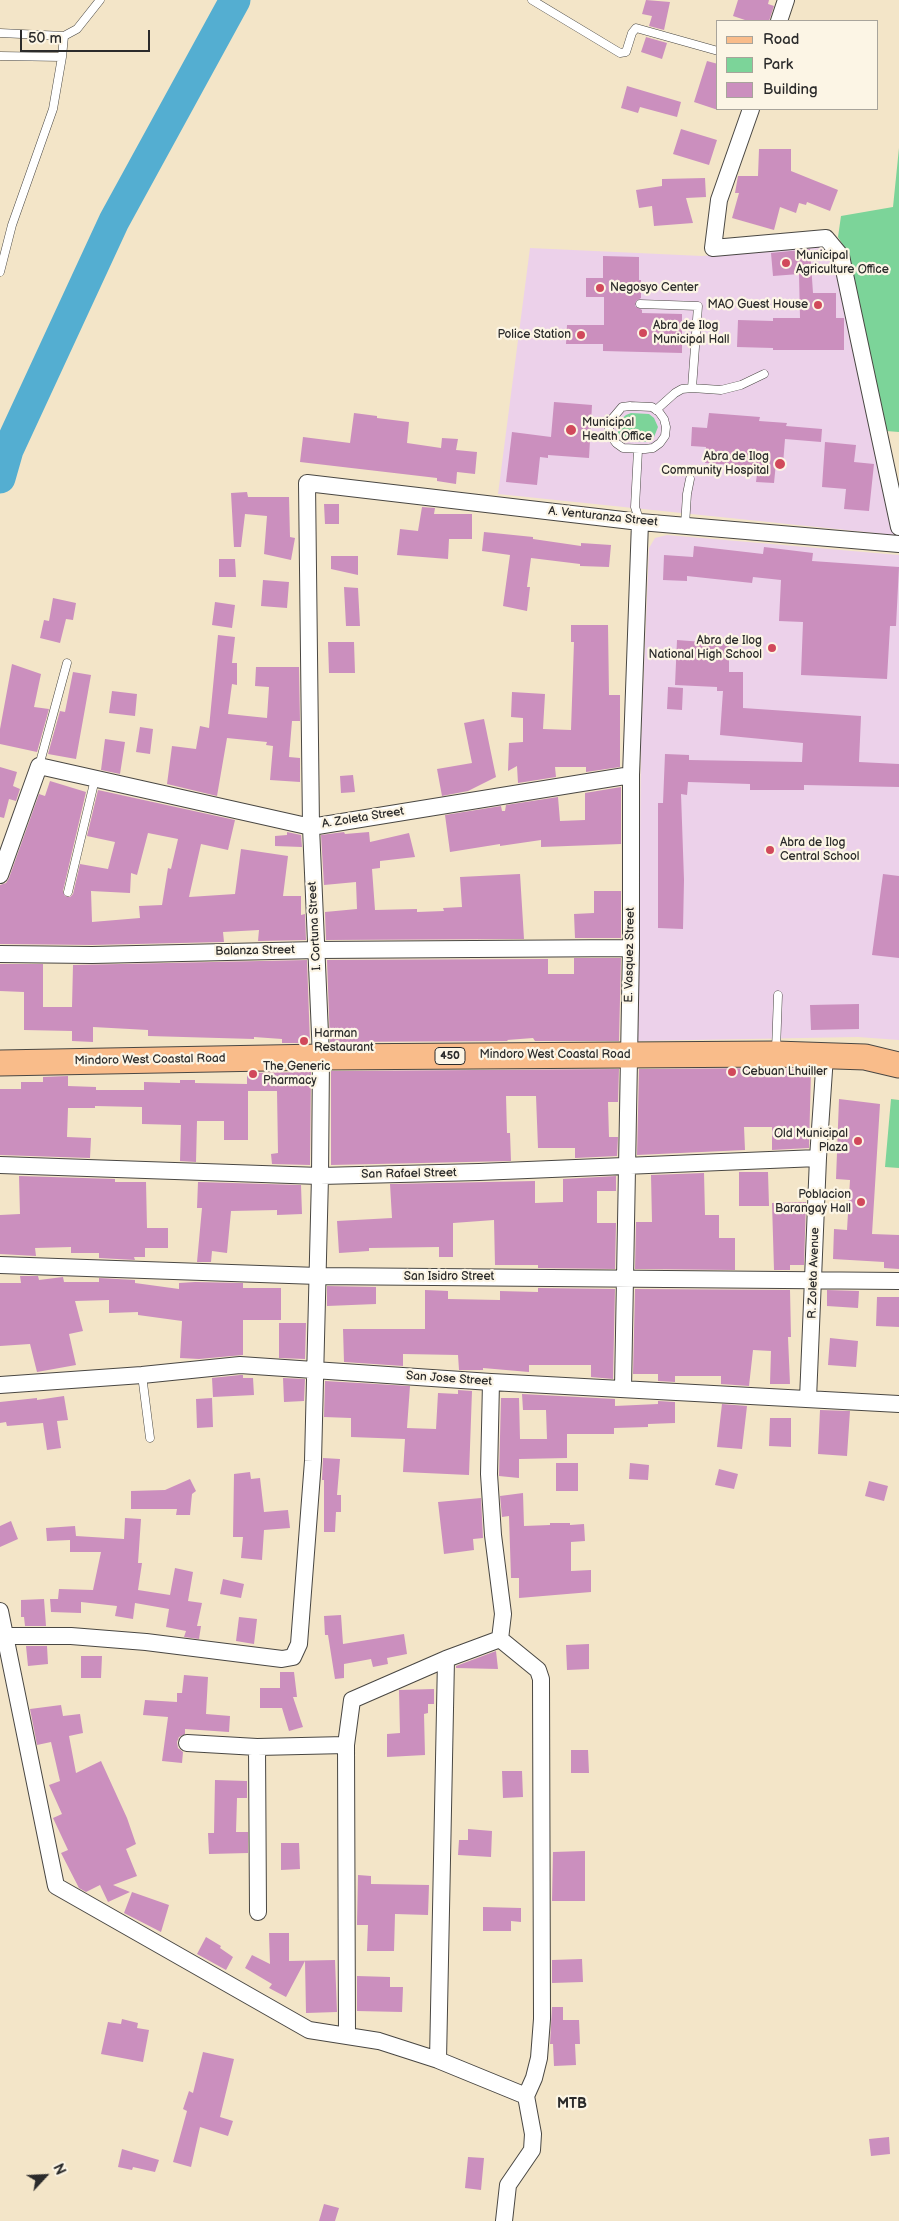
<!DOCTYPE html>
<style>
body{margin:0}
#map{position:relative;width:899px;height:2221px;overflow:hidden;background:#f3e5c8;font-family:"Balsamiq Sans",sans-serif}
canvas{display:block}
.legend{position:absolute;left:716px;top:20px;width:162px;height:90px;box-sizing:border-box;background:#fcf5e5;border:1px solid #a8a49b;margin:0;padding:6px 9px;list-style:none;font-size:15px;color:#2b2b2b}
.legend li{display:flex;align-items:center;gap:10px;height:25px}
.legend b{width:25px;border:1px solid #a8a49b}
.north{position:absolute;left:20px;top:2151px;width:50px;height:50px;-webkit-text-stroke:4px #fcf5e5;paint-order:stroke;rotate:65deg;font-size:14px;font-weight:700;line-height:20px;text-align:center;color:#2b2b2b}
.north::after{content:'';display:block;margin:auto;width:18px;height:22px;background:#2b2b2b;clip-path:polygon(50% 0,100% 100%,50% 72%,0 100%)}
.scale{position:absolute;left:20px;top:30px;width:130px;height:22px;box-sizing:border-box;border:2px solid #2b2b2b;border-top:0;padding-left:6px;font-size:15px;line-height:18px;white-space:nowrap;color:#2b2b2b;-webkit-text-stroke:4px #fcf5e5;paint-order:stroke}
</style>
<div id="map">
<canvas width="899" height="2221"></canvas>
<ul class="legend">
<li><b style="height:6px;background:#f9bc8a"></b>Road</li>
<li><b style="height:14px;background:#7cd499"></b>Park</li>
<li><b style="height:14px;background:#cb8fbe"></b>Building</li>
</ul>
<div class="north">N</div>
<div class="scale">50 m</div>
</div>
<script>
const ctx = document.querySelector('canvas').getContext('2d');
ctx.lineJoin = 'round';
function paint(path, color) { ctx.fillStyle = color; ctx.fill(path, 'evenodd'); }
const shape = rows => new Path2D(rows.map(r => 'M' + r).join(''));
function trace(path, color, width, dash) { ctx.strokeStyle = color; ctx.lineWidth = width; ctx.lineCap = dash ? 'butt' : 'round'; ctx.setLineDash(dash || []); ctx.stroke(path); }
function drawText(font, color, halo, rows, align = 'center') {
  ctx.font = font + ' "Balsamiq Sans",sans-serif'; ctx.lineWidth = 4.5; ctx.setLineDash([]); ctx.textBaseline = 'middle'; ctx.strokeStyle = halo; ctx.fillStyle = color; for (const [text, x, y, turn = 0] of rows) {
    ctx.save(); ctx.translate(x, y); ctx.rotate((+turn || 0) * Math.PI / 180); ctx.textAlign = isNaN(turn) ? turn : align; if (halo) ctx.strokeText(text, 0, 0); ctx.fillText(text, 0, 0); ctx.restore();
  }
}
const built = shape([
 [818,245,829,250,834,261,894,535,498,494,530,248,702,256],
 [667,535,899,555,899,1040,858,1037,638,1041,641,741,649,548,655,538]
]);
const green = shape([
 [899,148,899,432,886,431,849,255,838,237,841,216,893,207],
 [631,413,649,414,654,418,658,427,654,437,645,442,626,441,622,438,618,433,618,422,626,415],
 [891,1099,899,1100,899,1168,885,1167]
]);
const river = shape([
 [0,478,8,450,114,221,235,0]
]);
const building = shape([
 [646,0,670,2,664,30,649,26,652,16,642,14],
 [738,0,769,0,768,4,774,6,769,21,748,21,733,16],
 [646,37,667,43,662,59,641,52],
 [707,61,718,64,718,110,694,102],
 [627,86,681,102,677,117,640,107,638,113,621,108],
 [681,129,717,140,709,165,673,154],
 [759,149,791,149,791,171,838,190,830,211,807,202,806,205,799,203,796,213,780,207,774,230,732,218,739,193,735,193,738,176,758,176],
 [705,178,706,197,686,198,693,223,654,226,652,206,639,208,636,190,662,186,662,179],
 [810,249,813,293,836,293,836,318,844,318,844,350,773,350,773,348,737,347,738,320,773,321,773,318,800,318,799,274,773,276,771,253],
 [603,256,639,257,639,280,641,280,641,298,636,301,635,306,642,310,642,313,682,314,682,353,603,351,603,344,566,344,567,325,604,325,604,297,586,297,586,278,603,278],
 [554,402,592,405,589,458,548,455,548,458,540,457,537,485,506,482,512,432,551,437],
 [354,413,377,416,377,418,409,422,407,443,441,448,442,438,458,439,456,450,477,452,475,474,457,472,456,484,437,481,437,478,300,462,303,437,350,443],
 [709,413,760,417,759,421,787,423,786,426,822,429,821,442,785,439,783,464,776,463,774,483,756,482,758,467,705,463,706,447,691,446,692,427,707,428],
 [825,442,856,445,854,462,874,464,869,511,844,509,846,489,822,487],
 [247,492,248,497,289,497,290,537,295,538,291,560,264,554,267,516,245,514,241,547,234,547,231,493],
 [324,504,339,504,339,524,325,524],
 [422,507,435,508,434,514,472,514,472,539,449,539,448,559,397,555,400,529,418,531],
 [484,532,533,537,533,539,581,546,581,543,611,545,609,567,580,566,580,564,531,558,527,587,530,587,527,611,503,606,510,555,482,551],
 [694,546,763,554,764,547,813,553,812,561,899,567,896,626,890,626,887,679,801,675,803,622,779,621,781,580,753,577,752,583,687,576,687,581,663,580,664,555,693,557],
 [331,556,358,556,358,575,331,569],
 [219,559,235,559,236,577,219,577],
 [263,580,289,582,287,608,261,606],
 [344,587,358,588,360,626,346,626],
 [53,598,76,603,73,620,66,619,60,643,40,638,44,620,49,621],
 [215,602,235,605,232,628,212,625],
 [571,625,608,625,609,695,620,695,620,767,586,772,586,767,555,767,556,777,518,783,517,766,508,771,509,743,523,742,523,718,511,717,512,692,545,694,543,729,571,730,574,642,571,642],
 [218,635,235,637,232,663,237,663,237,685,232,684,228,714,267,718,269,687,255,686,256,667,299,667,300,721,292,721,289,757,300,758,300,782,270,780,273,746,266,745,267,742,227,738,217,796,167,784,172,746,196,749,200,726,209,728],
 [677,640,729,644,729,672,743,672,743,708,861,716,859,762,899,764,899,787,804,785,804,790,750,790,750,784,688,782,687,795,681,794,684,880,683,929,658,928,658,803,663,803,665,754,689,755,689,760,802,762,803,743,720,735,723,691,717,691,717,687,675,685],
 [328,642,354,642,355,673,329,673],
 [12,664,41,674,34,707,49,709,37,752,0,744,0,729],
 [73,672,91,675,76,759,48,754,60,711,65,712],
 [668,687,683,688,682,710,667,709],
 [112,691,137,694,135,716,109,713],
 [484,719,496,777,468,791,442,796,437,769,472,763,464,723],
 [140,727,153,729,150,754,136,752],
 [105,739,125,742,120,774,101,770],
 [0,767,17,772,13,786,20,789,16,801,9,799,4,818,0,817],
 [353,775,355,792,341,793,340,776],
 [50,781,86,792,63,891,65,896,70,897,73,894,80,864,108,869,115,842,87,836,98,790,235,820,228,850,201,844,189,897,235,894,241,849,288,856,283,896,301,896,301,915,305,914,306,940,258,941,259,930,223,932,224,942,92,945,0,944,0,885,6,883,9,878,39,794,45,796],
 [148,833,178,839,171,869,168,868,162,905,139,906,140,918,92,922,91,891,130,893,131,873,137,875],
 [621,787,621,844,541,847,541,840,500,846,500,844,450,852,445,815,501,806,502,811,505,811,506,805,558,797,560,821,585,820,585,793],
 [287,832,301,835,302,847,275,846,275,836,287,835],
 [344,832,345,834,369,832,370,842,409,833,415,857,380,861,380,868,372,869,375,910,417,909,417,912,444,911,443,908,462,907,460,877,520,874,524,939,326,940,325,912,357,909,356,882,324,885,321,835],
 [883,874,899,876,899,958,872,955],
 [594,891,621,891,621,938,575,938,574,914,594,913],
 [574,958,621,958,619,1041,535,1041,533,1038,507,1040,508,1041,330,1042,327,960,548,959,548,974,574,974],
 [307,960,310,1043,282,1043,282,1039,254,1037,254,1039,148,1036,148,1030,93,1027,93,1042,72,1041,72,1031,24,1030,24,992,0,991,0,964,43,964,43,1007,72,1007,73,965],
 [859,1004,859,1029,811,1030,810,1005],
 [776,1068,811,1070,809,1148,772,1150,772,1127,744,1127,745,1150,637,1155,639,1069],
 [619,1069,618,1102,608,1102,609,1137,618,1137,617,1156,575,1158,575,1148,538,1148,536,1096,506,1096,507,1133,510,1133,511,1161,331,1165,331,1071],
 [311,1072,310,1165,272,1164,271,1154,278,1153,277,1091,248,1091,248,1140,224,1140,224,1121,197,1121,196,1162,180,1161,181,1125,142,1124,142,1107,95,1106,95,1108,68,1108,67,1137,91,1138,90,1158,0,1155,0,1089,21,1089,21,1082,43,1082,43,1077,68,1076,68,1086,96,1087,96,1090,144,1090,144,1082,180,1083,180,1080,195,1080,195,1083,247,1084,247,1073],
 [839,1099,880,1104,872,1234,899,1235,899,1269,884,1268,884,1262,833,1259,834,1229,847,1230,850,1180,836,1179],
 [739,1172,768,1172,769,1206,739,1206],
 [704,1173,705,1215,719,1215,719,1238,735,1238,735,1270,635,1269,636,1222,652,1222,651,1175],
 [19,1176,115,1179,115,1182,146,1182,147,1228,168,1228,168,1248,145,1248,145,1257,134,1257,135,1260,99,1258,99,1253,71,1253,71,1247,35,1248,36,1256,0,1254,0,1215,20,1214],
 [616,1176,616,1191,597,1191,597,1223,616,1223,615,1269,538,1268,538,1265,495,1265,494,1220,453,1223,453,1257,439,1257,439,1247,369,1248,369,1251,339,1253,337,1221,392,1218,390,1184,535,1181,535,1203,563,1202,563,1179],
 [198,1182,301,1185,302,1214,277,1215,277,1210,231,1211,227,1253,212,1251,211,1262,197,1262,202,1208,197,1208],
 [806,1202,804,1265,790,1265,790,1270,774,1270,772,1203],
 [20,1276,38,1276,39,1280,63,1277,64,1282,99,1282,99,1278,135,1280,135,1283,179,1289,179,1283,195,1282,243,1283,243,1288,281,1288,281,1320,243,1320,243,1355,199,1359,180,1358,182,1321,138,1315,138,1312,109,1313,109,1300,75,1301,83,1331,69,1334,76,1365,37,1372,30,1344,0,1346,0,1283,21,1283],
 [327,1286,376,1287,376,1304,327,1306],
 [538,1288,615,1289,613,1379,591,1377,591,1365,529,1365,529,1372,483,1368,483,1370,459,1370,458,1355,403,1354,403,1366,344,1362,343,1329,425,1329,425,1290,448,1291,448,1299,500,1300,500,1291,538,1292],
 [635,1289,790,1290,791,1337,788,1337,790,1384,770,1384,771,1351,753,1350,749,1386,721,1384,721,1376,675,1376,675,1382,658,1381,658,1374,633,1374],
 [827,1290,859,1291,858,1308,827,1306],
 [877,1297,899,1297,899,1327,876,1326],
 [279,1323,306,1323,305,1359,279,1358],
 [830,1338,858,1341,856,1367,828,1365],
 [240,1375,243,1375,243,1378,253,1378,254,1395,213,1397,212,1378],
 [283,1378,305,1379,304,1401,284,1402],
 [325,1381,410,1386,407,1428,436,1429,438,1393,458,1394,458,1390,472,1391,469,1475,403,1472,405,1439,351,1437,351,1418,324,1417],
 [522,1394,615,1399,615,1406,658,1404,658,1401,675,1402,675,1423,648,1424,648,1427,614,1428,614,1434,567,1434,567,1458,519,1459,519,1478,499,1476,501,1398,519,1398,520,1439,547,1439,546,1410,523,1410],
 [64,1396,68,1420,57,1421,61,1448,47,1450,43,1423,7,1426,6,1422,0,1423,0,1402,37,1398,37,1400],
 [212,1398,213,1427,197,1428,196,1399],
 [722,1404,747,1406,742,1449,717,1447],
 [820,1410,850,1411,847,1456,818,1454],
 [770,1418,791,1418,791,1447,769,1446],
 [323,1458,340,1459,337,1495,341,1495,341,1512,336,1512,335,1532,324,1532,324,1480,322,1480],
 [556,1463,578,1463,578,1491,556,1491],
 [630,1463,649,1465,648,1480,629,1479],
 [719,1469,738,1474,734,1489,715,1485],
 [250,1472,251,1479,260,1478,264,1512,288,1510,290,1528,264,1530,262,1560,241,1558,243,1537,233,1537,234,1474],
 [190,1479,196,1491,192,1494,190,1515,176,1515,177,1509,131,1509,131,1491,165,1490],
 [869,1481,888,1486,884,1501,865,1496],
 [523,1493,524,1526,550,1525,550,1523,570,1523,570,1525,584,1524,585,1541,571,1542,571,1571,591,1570,591,1592,519,1598,519,1578,511,1578,509,1516,502,1517,500,1496],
 [481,1498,483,1538,473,1539,474,1550,444,1554,438,1502],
 [125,1518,141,1519,138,1563,142,1563,138,1590,170,1595,175,1568,193,1572,188,1601,202,1603,197,1626,201,1626,199,1639,184,1637,186,1631,166,1627,169,1609,135,1603,133,1619,115,1616,117,1606,81,1602,81,1613,51,1612,50,1599,58,1599,59,1589,93,1590,101,1552,70,1552,70,1540,47,1541,46,1528,75,1526,76,1536,124,1539],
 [11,1521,18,1539,0,1547,0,1526],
 [223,1579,244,1584,241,1598,220,1594],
 [44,1599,46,1626,25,1626,24,1617,21,1617,21,1600],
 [341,1615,343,1644,404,1634,407,1654,387,1658,388,1664,373,1667,371,1659,344,1664,344,1678,335,1679,328,1635,325,1635,324,1616],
 [239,1617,257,1619,254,1644,236,1641],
 [589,1644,589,1669,567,1670,566,1645],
 [26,1646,47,1646,48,1664,28,1666],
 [496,1651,498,1669,456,1668,456,1666],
 [81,1656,102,1656,101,1678,81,1678],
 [280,1672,294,1672,297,1697,293,1697,303,1727,289,1731,282,1708,260,1708,260,1688,280,1688],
 [184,1675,208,1677,206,1714,230,1716,229,1732,185,1729,185,1734,179,1737,177,1742,178,1748,183,1752,182,1763,162,1761,168,1717,143,1715,145,1700,177,1702,177,1693,182,1693],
 [434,1689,434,1704,428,1704,428,1713,424,1714,425,1755,387,1757,387,1734,400,1733,399,1690],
 [61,1705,63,1716,80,1714,83,1733,69,1736,76,1773,101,1761,127,1818,136,1844,126,1849,137,1876,113,1885,130,1892,108,1902,100,1885,86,1892,79,1888,61,1853,68,1850,53,1818,62,1814,49,1785,60,1781,51,1742,37,1745,30,1709],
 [571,1750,588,1750,589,1773,571,1773],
 [502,1771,522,1771,523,1797,503,1798],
 [215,1780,247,1781,247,1798,237,1798,236,1832,248,1832,248,1853,209,1854,208,1833,214,1833],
 [468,1829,492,1831,491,1857,458,1855,459,1840,468,1840],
 [281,1843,299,1843,300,1869,281,1870],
 [585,1851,585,1901,552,1901,553,1852],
 [358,1875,371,1876,371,1884,429,1885,428,1915,395,1914,394,1951,367,1951,368,1925,357,1925],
 [132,1892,169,1905,161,1932,124,1913],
 [483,1907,521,1908,521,1922,511,1921,511,1931,483,1931],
 [269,1933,289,1933,289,1961,335,1960,337,2012,306,2013,305,1961,286,1997,269,1988,272,1984,245,1968,252,1955,270,1964],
 [206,1937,221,1946,220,1948,233,1957,226,1970,197,1954],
 [582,1959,583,1982,552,1983,552,1960],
 [357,1976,390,1977,390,1987,403,1987,402,2012,357,2011],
 [552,2007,563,2007,563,2020,579,2020,580,2044,575,2044,576,2065,554,2066,553,2044,550,2044],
 [122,2019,138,2023,137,2028,149,2030,143,2062,101,2054,108,2022,121,2024],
 [203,2052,234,2059,220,2117,233,2121,228,2136,200,2127,191,2167,173,2162,187,2111,183,2109,189,2091,193,2093],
 [889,2137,890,2154,871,2156,869,2139],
 [122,2149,159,2160,155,2172,133,2167,132,2170,118,2167],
 [468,2157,484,2158,481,2190,465,2188],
 [324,2204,339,2208,335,2221,319,2221]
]);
const lane = shape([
 [532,0,620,53,626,52,632,33,636,28,718,51],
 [0,33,64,36,77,29,100,0],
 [0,56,62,57,53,109,12,225,0,272],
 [62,57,64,36],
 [640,304,698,306,692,388],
 [630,406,652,407,659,412,664,419,666,427,665,436,660,443,653,448,645,449,623,448,616,443,611,436,609,428,611,420,622,407,630,406],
 [656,410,675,393,682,389,692,388,721,390,741,385,764,374],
 [638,450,635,507,640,522],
 [685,525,687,494,690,479],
 [39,766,67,663],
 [68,892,95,779],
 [776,1050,778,995],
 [142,1375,150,1438]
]);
const street = shape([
 [779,21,786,0],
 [751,109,719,200,713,248,826,238,841,256,899,527],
 [0,875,39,766,311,827,631,775],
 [0,954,92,955,317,950,631,948],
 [0,1165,320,1176,479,1172,818,1158],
 [0,1265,318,1276,899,1281],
 [491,1382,489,1474,493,1535,503,1614,500,1639],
 [0,1385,142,1375,240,1365,491,1382,899,1404],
 [623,1388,631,948,631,775,640,522],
 [808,1399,818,1158,825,1056],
 [0,1611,56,1886,309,2030,379,2041,438,2060,526,2096],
 [5,1636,71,1636,146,1642,282,1659,293,1657,299,1644,313,1461,320,1176,321,1057,311,827,307,483,640,522,899,544],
 [500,1639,538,1670,541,1679,542,2019,539,2058,534,2078,526,2096,533,2134,532,2150,508,2185,504,2221],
 [187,1743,257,1747,346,1745],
 [257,1747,258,1912],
 [347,2036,346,1745,352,1700,446,1659,500,1639],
 [438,2060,446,1659]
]);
const primary = shape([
 [0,1063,321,1057,776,1054,865,1057,899,1065]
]);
const markers = [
 [786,263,5,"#d1495b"],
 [600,288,5,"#d1495b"],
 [818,305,5,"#d1495b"],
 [643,333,5,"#d1495b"],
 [581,335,5,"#d1495b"],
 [571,430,6,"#d1495b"],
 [780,464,6,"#d1495b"],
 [772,648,5,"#d1495b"],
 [770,850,5,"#d1495b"],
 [304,1041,5,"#d1495b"],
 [732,1072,5,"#d1495b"],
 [253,1074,5,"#d1495b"],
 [858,1141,5,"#d1495b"],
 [861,1202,5,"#d1495b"]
];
const shields = [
 [450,1056,30]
];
const shieldNames = [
 ["450",450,1056]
];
const poiNames = [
 ["Municipal",796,256],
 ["Agriculture Office",796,270],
 ["Negosyo Center",610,288],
 ["MAO Guest House",808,305,"right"],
 ["Abra de Ilog",653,326],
 ["Municipal Hall",653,340],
 ["Police Station",571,335,"right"],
 ["Municipal",582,423],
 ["Health Office",582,437],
 ["Abra de Ilog",769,457,"right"],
 ["Community Hospital",769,471,"right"],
 ["Abra de Ilog",762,641,"right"],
 ["National High School",762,655,"right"],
 ["Abra de Ilog",780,843],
 ["Central School",780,857],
 ["Harman",314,1034],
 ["Restaurant",314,1048],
 ["The Generic",263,1067],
 ["Pharmacy",263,1081],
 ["Cebuan Lhuiller",742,1072],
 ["Old Municipal",848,1134,"right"],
 ["Plaza",848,1148,"right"],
 ["Poblacion",851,1195,"right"],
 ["Barangay Hall",851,1209,"right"]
];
const streetNames = [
 ["A. Venturanza Street",603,517,6],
 ["A. Zoleta Street",363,818,-9],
 ["I. Cortuna Street",315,926,-93],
 ["Balanza Street",255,951,-1],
 ["E. Vasquez Street",630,955,-89],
 ["Mindoro West Coastal Road",555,1055],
 ["Mindoro West Coastal Road",150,1060,-1],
 ["San Rafael Street",409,1174,-1],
 ["R. Zoleta Avenue",814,1273,-88],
 ["San Isidro Street",449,1277],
 ["San Jose Street",449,1379,4]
];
const neighbourhoodNames = [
 ["MTB",572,2104]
];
paint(built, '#ecd1ea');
paint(green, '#7cd499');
trace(river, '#54aed1', 31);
paint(building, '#cb8fbe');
trace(lane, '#494743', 9);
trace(street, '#494743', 18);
trace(primary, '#494743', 27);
trace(lane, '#fff', 8);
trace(street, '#fff', 16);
trace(primary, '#f9bc8a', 25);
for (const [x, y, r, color] of markers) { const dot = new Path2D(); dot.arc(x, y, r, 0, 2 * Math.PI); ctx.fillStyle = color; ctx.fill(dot); trace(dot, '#fcf5e5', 2); }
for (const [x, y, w] of shields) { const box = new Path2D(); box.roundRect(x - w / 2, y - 8.5, w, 17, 4); ctx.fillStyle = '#fcf5e5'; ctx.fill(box); trace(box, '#2b2b2b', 1); }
drawText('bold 11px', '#2b2b2b', null, shieldNames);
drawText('12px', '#2b2b2b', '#fcf5e5', poiNames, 'left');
drawText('12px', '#2b2b2b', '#fcf5e5', streetNames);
drawText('bold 14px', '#2b2b2b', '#fcf5e5', neighbourhoodNames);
</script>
